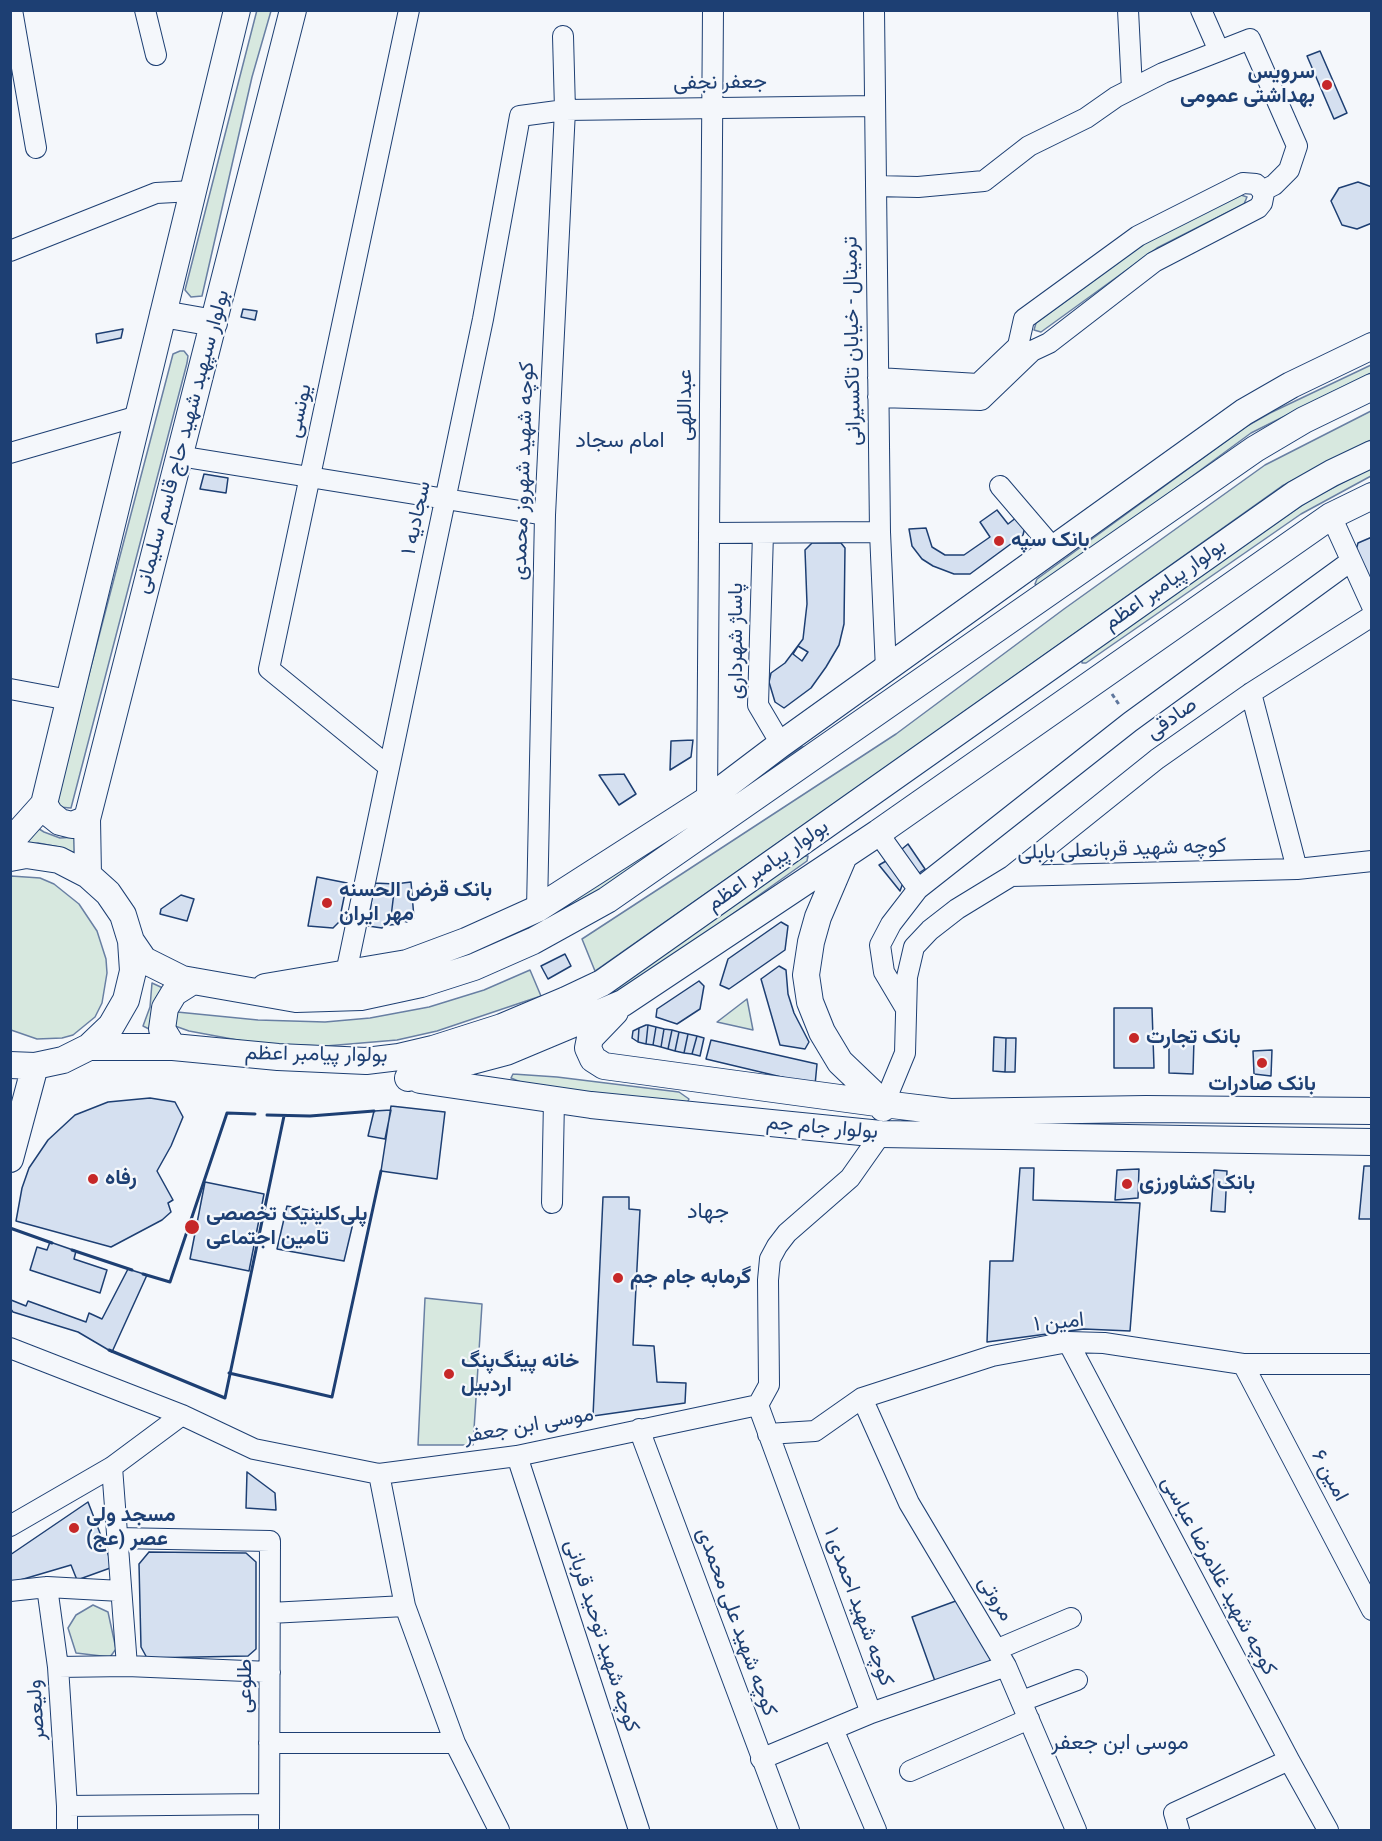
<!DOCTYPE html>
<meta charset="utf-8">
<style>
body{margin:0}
#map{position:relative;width:1382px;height:1841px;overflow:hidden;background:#f4f7fb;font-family:"Roboto Condensed",sans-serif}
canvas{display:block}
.frame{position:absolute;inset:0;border:12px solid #1d3f73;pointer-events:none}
</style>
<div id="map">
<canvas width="1382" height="1841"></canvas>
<div class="frame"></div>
</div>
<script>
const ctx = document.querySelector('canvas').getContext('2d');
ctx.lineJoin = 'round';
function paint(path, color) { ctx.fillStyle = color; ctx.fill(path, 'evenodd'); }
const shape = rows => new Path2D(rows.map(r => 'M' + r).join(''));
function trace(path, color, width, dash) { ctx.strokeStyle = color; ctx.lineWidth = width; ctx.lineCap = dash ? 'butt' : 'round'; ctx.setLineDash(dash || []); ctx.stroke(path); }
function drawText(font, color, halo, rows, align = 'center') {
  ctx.font = font + ' "Roboto Condensed",Vazirmatn,sans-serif'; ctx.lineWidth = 4.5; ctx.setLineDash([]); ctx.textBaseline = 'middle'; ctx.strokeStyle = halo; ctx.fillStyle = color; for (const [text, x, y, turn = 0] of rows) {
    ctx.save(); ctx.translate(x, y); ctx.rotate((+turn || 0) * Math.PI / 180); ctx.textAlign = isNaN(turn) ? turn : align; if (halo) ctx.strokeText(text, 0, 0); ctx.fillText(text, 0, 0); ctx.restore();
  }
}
const green = shape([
 [257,10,271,11,252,77,202,296,191,297,185,290,257,10],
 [1241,195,1247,197,1244,204,1157,248,1041,332,1034,330,1036,323,1146,242,1241,195],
 [180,351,184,351,188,356,187,363,71,808,58,807,58,796,78,716,173,354,180,351],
 [1371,365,1371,373,1251,433,1041,587,1035,584,1037,579,1247,426,1270,413,1371,365],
 [1371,411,1371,440,1282,486,906,753,595,971,582,939,896,734,1064,609,1265,465,1371,411],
 [1371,468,1371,476,1301,514,1086,663,1082,663,1082,659,1292,512,1313,498,1371,468],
 [810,746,597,892,516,940,442,967,370,980,697,816,802,747,810,746],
 [36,827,44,832,60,838,76,837,75,853,59,847,38,843,24,845,36,827],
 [801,856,808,856,807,861,689,945,597,1008,593,1003,801,856],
 [11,876,40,878,54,884,79,904,97,931,106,959,107,973,102,1003,95,1017,73,1035,62,1038,37,1039,11,1030,11,876],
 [530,970,541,996,437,1031,397,1040,326,1046,259,1044,189,1031,175,1026,177,1012,258,1020,325,1022,370,1018,429,1007,484,990,530,970],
 [152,983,165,989,157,996,154,1005,153,1031,143,1026,150,1007,152,983],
 [747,999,753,1030,717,1022,747,999],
 [513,1074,557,1077,679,1092,689,1099,685,1107,523,1083,511,1078,513,1074],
 [425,1298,482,1304,473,1445,418,1445,425,1298],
 [93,1605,108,1612,116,1649,110,1657,76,1653,68,1628,76,1615,93,1605]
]);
const building = shape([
 [1320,51,1347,113,1334,119,1307,56,1320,51],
 [1358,182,1372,187,1372,223,1357,229,1342,225,1331,201,1339,188,1358,182],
 [243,309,257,311,255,320,241,317,243,309],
 [123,329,121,338,97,343,96,334,123,329],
 [204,474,228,478,226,493,200,489,204,474],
 [997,510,1008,524,1017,517,1025,527,1023,535,970,574,954,574,933,566,922,559,912,546,909,529,926,528,932,547,945,555,964,555,990,537,980,522,997,510],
 [1372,537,1372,587,1354,557,1358,543,1372,537],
 [812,543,841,543,845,548,844,624,839,645,826,667,811,688,784,708,775,702,769,682,771,673,785,663,803,639,807,604,805,550,812,543],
 [798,646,808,652,802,661,793,654,798,646],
 [693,740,691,757,670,770,671,741,693,740],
 [624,774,636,794,619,805,599,775,624,774],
 [908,844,925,869,919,873,902,857,902,849,908,844],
 [886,861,904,880,900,891,879,865,886,861],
 [317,877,347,883,339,922,333,928,308,926,317,877],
 [411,882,414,918,409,918,407,922,400,920,399,924,390,925,395,884,411,882],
 [374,883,395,884,390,925,385,924,382,928,368,926,374,883],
 [181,895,194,899,187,921,160,914,161,909,181,895],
 [781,922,788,926,785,950,729,989,720,985,728,959,781,922],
 [565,954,571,966,548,979,541,966,565,954],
 [779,966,786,970,788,994,794,1013,809,1042,805,1049,780,1045,761,979,779,966],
 [699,981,704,986,700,1009,677,1024,656,1017,657,1009,699,981],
 [1114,1008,1152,1008,1154,1068,1114,1068,1114,1008],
 [646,1025,648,1025,646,1044,638,1042,639,1028,646,1025],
 [648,1025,656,1027,653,1045,646,1044,648,1025],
 [656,1027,664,1029,661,1047,653,1045,656,1027],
 [639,1028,638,1042,632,1038,633,1031,639,1028],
 [664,1029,672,1030,668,1049,661,1047,664,1029],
 [672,1030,679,1032,675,1051,668,1049,672,1030],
 [679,1032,688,1034,684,1053,675,1051,679,1032],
 [688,1034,697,1036,692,1054,684,1053,688,1034],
 [697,1036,704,1038,700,1056,692,1054,697,1036],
 [994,1037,1006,1038,1005,1072,993,1071,994,1037],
 [1006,1038,1016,1038,1015,1072,1005,1072,1006,1038],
 [1194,1039,1193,1074,1169,1073,1169,1040,1194,1039],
 [711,1040,817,1064,815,1085,706,1059,711,1040],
 [1272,1050,1271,1076,1254,1074,1253,1051,1272,1050],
 [150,1098,175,1102,183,1117,171,1146,157,1171,173,1200,168,1203,171,1212,162,1220,111,1247,16,1221,22,1188,29,1168,48,1140,75,1115,108,1102,150,1098],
 [391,1106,445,1112,437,1179,381,1171,391,1106],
 [391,1110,385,1139,368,1136,374,1111,391,1110],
 [1364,1166,1372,1166,1372,1219,1359,1219,1364,1166],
 [1020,1168,1034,1168,1033,1200,1140,1203,1130,1331,1084,1329,987,1342,990,1261,1013,1261,1020,1168],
 [1139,1169,1138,1198,1115,1200,1117,1170,1139,1169],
 [1214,1170,1227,1171,1225,1212,1211,1211,1214,1170],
 [205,1182,264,1194,249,1271,190,1259,205,1182],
 [603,1197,629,1197,629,1209,640,1210,633,1345,654,1346,657,1382,686,1383,685,1403,593,1416,603,1197],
 [287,1206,354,1219,344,1261,277,1249,287,1206],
 [50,1242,76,1251,74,1259,107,1270,100,1293,30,1270,37,1247,47,1250,50,1242],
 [128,1269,147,1275,112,1352,78,1332,13,1312,10,1308,11,1300,26,1306,28,1301,86,1322,89,1313,102,1319,128,1269],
 [247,1472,275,1493,276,1510,246,1508,247,1472],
 [88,1502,113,1567,77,1580,71,1565,10,1583,10,1555,88,1502],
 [149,1552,246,1553,256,1562,256,1649,248,1656,147,1658,141,1647,139,1564,149,1552],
 [964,1598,994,1663,936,1684,912,1617,964,1598]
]);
const path = shape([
 [1112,694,1120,706]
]);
const minor = shape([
 [12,10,36,148],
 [145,10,156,55],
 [874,10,880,532,886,670],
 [1128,10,1132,89],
 [1201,10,1219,51],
 [876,186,918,187,984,181,1029,146,1086,118,1116,97,1163,73,1250,39,1297,146,1289,170,1274,185,1262,191],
 [10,251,156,193,193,191],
 [878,378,978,384,1018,346,1024,319,1138,236,1243,183,1256,184,1264,193,1262,203,1258,208,1154,262,1049,343,1032,351,981,400,878,397],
 [10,453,138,416],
 [179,456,545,515],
 [1000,486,1053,548],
 [1331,516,1372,606],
 [709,533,880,532],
 [763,533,758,705,781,744],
 [10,689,69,700],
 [1251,693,1297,869],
 [389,767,269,669,409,10],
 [707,800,713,10],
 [878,833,918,889],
 [1011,876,1157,759,1251,693,1372,616],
 [537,909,545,515,565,110,563,36],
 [346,973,483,319,520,116,565,110,875,106],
 [906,1009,884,972,880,945,891,924,918,889,1130,722,1351,561],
 [884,1104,905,1053,907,977,914,947,930,930,957,909,1011,876,1297,869,1372,861],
 [552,1203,554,1100],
 [1068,1342,1289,1760,1328,1830],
 [10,1348,182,1415,254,1449,379,1474,517,1456,758,1405,769,1385,768,1280,770,1259,777,1246,787,1233,850,1178,881,1134],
 [1243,1364,1372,1610],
 [862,1398,909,1503,1006,1666,1076,1830],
 [758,1405,871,1713,761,1759],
 [639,1429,789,1830],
 [768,1434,815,1431,862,1398,992,1356,1068,1342,1104,1343,1243,1364,1372,1364],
 [517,1456,639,1830],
 [112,1467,127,1666],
 [379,1474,405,1606,455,1743,499,1830],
 [10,1526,112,1467,182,1415],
 [117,1538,270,1541,269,1830],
 [47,1587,58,1667,67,1806,67,1830],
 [10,1591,47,1587,121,1591],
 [270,1613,405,1606],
 [998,1649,1071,1618],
 [58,1667,127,1666,270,1672],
 [1022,1701,1077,1680],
 [871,1713,1006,1666],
 [833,1729,876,1830],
 [269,1743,455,1743],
 [910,1771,1029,1719],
 [67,1806,269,1804],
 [1179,1830,1174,1813,1289,1760]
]);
const major = shape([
 [163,314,214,323],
 [44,804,50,814,60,822,72,825,87,819],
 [10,842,44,804,237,10],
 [844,856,818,917,811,942,806,975,810,1002,822,1032,840,1062,884,1104,883,1108],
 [10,858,26,855,59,860,88,875,108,893,123,915,131,941,133,971,126,1000,111,1026,89,1047,63,1060,35,1066,10,1065],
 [88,875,87,819,293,10],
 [131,941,144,960,182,979,296,999,361,997,421,984,474,967,533,941,607,900,1255,449,1304,420,1372,387],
 [265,987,407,963,466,941,537,909,707,800,781,744,1244,412,1291,385,1372,346],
 [615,1012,590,1038,588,1048,593,1059,604,1066,884,1104,950,1112,1146,1109,1372,1111],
 [89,1047,173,1047,278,1057,366,1061,399,1057,433,1049,502,1027,566,1000,602,983,1295,494,1332,473,1372,454],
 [173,1047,162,1029,165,1008,174,993,193,981],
 [408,1078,506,1052,623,1003,878,833,1331,516,1372,496],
 [420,1080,591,1105,881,1134,1372,1142],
 [10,1159,35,1066]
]);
const wall = shape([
 [267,1115,310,1116,374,1111],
 [10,1228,52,1243],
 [72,1250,132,1270],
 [143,1274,170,1282,227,1113,255,1114],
 [109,1350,225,1398,284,1116],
 [229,1373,332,1397,381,1171]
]);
const markers = [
 [1327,85,6,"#c62828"],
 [999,541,6,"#c62828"],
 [327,903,6,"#c62828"],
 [1134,1038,6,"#c62828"],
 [1262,1063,6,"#c62828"],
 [93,1179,6,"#c62828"],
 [1127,1184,6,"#c62828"],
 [192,1227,8,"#c62828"],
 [618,1278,6,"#c62828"],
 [449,1374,6,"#c62828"],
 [74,1528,6,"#c62828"]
];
const poiNames = [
 ["سرویس",1315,73,"right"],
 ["بهداشتی عمومی",1315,97,"right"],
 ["بانک سپه",1011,541],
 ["بانک قرض الحسنه",339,891],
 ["مهر ایران",339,915],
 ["بانک تجارت",1146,1038],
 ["بانک صادرات",1262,1085,"center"],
 ["رفاه",105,1179],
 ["بانک کشاورزی",1139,1184],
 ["پلی‌کلینیک تخصصی",206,1215],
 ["تامین اجتماعی",206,1239],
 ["گرمابه جام جم",630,1278],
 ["خانه پینگ‌پنگ",461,1362],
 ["اردبیل",461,1386],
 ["مسجد ولی",86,1516],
 ["عصر (عج)",86,1540]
];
const streetNames = [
 ["جعفر نجفی",720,83,-1],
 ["ترمینال - خیابان تاکسیرانی",853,341,-91],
 ["عبداللهی",686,405,-90],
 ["یونسی",300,411,-78],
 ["بولوار سپهبد شهید حاج قاسم سلیمانی",183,442,-75],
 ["کوچه شهید شهروز محمدی",524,471,-88],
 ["سجادیه ۱",417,518,-78],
 ["بولوار پیامبر اعظم",1165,585,-35],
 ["پاساژ شهرداری",737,641,-90],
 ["صادقی",1172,719,-35],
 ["کوچه شهید قربانعلی بابلی",1122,850,-2],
 ["بولوار پیامبر اعظم",768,866,-35],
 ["بولوار پیامبر اعظم",316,1055,1],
 ["بولوار جام جم",822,1128,5],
 ["امین ۱",1059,1323,-6],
 ["موسی ابن جعفر",529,1426,-10],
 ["امین ۶",1329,1476,62],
 ["کوچه شهید غلامرضا عباسی",1218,1576,62],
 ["مروتی",995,1599,59],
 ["کوچه شهید احمدی ۱",858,1607,70],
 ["کوچه شهید علی محمدی",736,1622,70],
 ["کوچه شهید توحید قربانی",601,1636,72],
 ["طلوعی",246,1686,-90],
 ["ولیعصر",37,1710,-94]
];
const neighbourhoodNames = [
 ["امام سجاد",620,441],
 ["جهاد",708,1212],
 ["موسی ابن جعفر",1120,1743]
];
paint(green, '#d7e8df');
trace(green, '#687fa3', 1.5);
paint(building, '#d5e0f0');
trace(building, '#1d3f73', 1.5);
trace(minor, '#1d3f73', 22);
trace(major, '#1d3f73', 28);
trace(path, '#5e769c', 3, [4.5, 3]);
trace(minor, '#f4f7fb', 20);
trace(major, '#f4f7fb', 26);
trace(wall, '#1d3f73', 3);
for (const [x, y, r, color] of markers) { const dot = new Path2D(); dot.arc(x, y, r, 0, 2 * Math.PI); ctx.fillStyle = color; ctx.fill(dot); trace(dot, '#f4f7fb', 2); }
drawText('bold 21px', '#1d3f73', '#f4f7fb', poiNames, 'left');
drawText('21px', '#1d3f73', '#f4f7fb', streetNames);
drawText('22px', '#1d3f73', '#f4f7fb', neighbourhoodNames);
</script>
